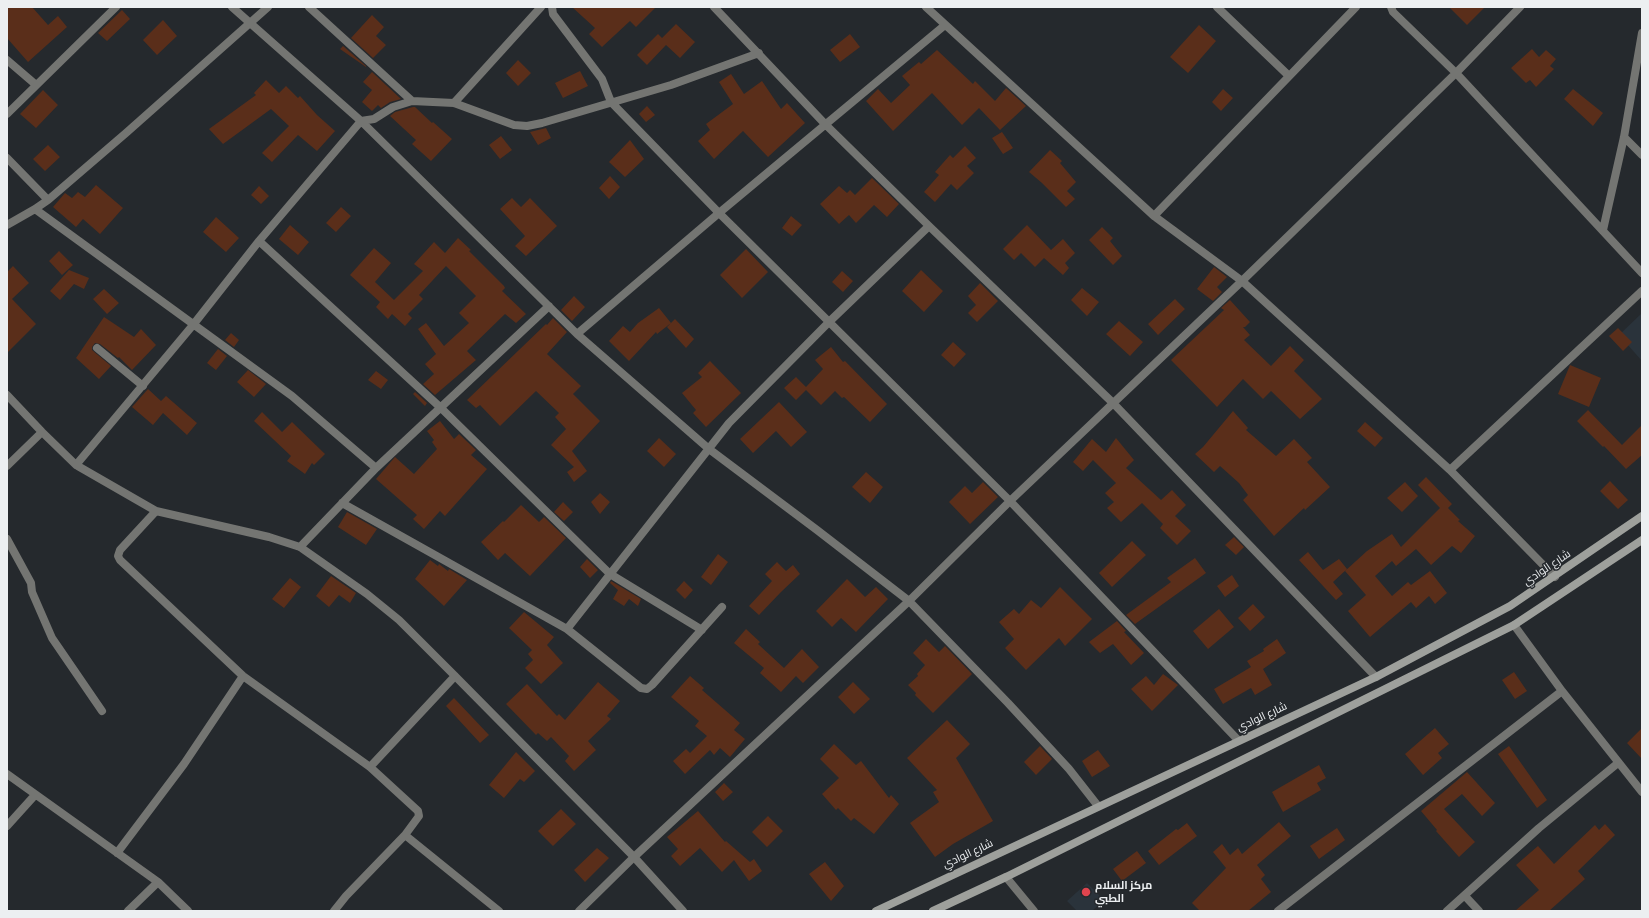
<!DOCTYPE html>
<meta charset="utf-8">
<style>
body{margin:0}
#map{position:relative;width:1649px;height:918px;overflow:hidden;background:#25292d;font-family:"PT Sans Narrow",sans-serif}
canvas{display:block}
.frame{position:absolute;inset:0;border:8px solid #eceff1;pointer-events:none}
</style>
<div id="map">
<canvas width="1649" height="918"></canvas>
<div class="frame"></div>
</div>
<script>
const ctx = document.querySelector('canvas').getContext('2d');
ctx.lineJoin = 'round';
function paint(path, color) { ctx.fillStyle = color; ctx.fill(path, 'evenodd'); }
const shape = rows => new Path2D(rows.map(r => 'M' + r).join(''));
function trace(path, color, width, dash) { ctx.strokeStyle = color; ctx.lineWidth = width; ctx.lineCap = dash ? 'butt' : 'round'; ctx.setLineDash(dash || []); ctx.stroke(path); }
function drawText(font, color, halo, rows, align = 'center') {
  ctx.font = font + ' "PT Sans Narrow",Cairo,sans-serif'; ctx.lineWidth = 3; ctx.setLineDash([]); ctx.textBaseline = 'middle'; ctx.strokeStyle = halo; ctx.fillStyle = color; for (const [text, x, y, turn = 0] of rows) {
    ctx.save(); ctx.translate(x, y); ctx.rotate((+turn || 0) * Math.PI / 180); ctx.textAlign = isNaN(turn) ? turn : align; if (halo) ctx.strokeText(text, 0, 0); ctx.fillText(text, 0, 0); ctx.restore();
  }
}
const built = shape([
 [1642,313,1642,361,1619,335],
 [1087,883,1104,900,1092,911,1077,911,1067,901]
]);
const building = shape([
 [7,7,32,7,48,25,58,16,67,27,28,62,7,38],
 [572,7,656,7,636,27,630,21,602,47,589,34,595,28],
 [1449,7,1485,7,1467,25],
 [122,10,130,19,107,41,98,33],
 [372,15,384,27,376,36,386,45,373,58,351,38],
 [163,20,177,36,157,55,143,40],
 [676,24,695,42,680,58,666,45,647,65,637,55,658,34,662,38],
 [1199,25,1216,41,1188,73,1170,57],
 [850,34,860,47,840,62,830,50],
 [343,46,366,66,366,67,340,49],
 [1532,49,1539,57,1546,50,1556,59,1550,66,1554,69,1536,87,1530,80,1526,83,1511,68],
 [937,50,973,84,975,81,995,101,1006,88,1026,106,1000,130,979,108,962,125,932,93,893,131,866,101,878,89,891,103,910,85,902,76,919,62,921,64],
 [518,60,531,73,518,86,506,73],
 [580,71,588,86,563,98,555,83],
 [372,72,401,99,390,102,381,108,378,105,372,111,362,102,372,90,363,82],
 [731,74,744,94,762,81,781,109,787,103,805,123,768,157,743,131,714,159,698,141,710,130,706,124,733,104,719,82],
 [266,80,279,93,286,86,298,98,300,96,317,115,335,131,317,151,298,135,272,162,262,153,289,126,271,109,223,144,209,129,256,95,254,93],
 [1223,89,1233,98,1221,111,1212,102],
 [1573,89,1603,113,1593,126,1564,99],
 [43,90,58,105,36,128,20,114],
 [647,106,655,115,646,122,639,114],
 [413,107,415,107,432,123,433,122,452,139,431,161,412,144,416,140,390,116,395,112],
 [546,128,551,138,538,145,530,132],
 [1002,132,1013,148,1003,154,992,138],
 [501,136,512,150,500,159,489,145],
 [630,140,644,159,625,177,609,162],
 [48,145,60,157,45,171,33,159],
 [965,146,976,158,967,166,974,173,957,190,951,184,935,202,924,192,939,175,935,172,950,155,953,158],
 [1050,150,1062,161,1060,163,1076,182,1067,191,1075,199,1066,207,1042,183,1029,172],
 [610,176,620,187,609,199,599,188],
 [872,178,899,204,887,217,874,205,856,223,849,215,839,224,820,204,839,186,847,193,850,190,855,195],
 [96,185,123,208,100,234,83,219,76,227,53,207,65,193,72,198,78,192,85,197],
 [259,186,269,196,261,204,251,195],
 [512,198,521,207,530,198,557,226,526,256,515,246,525,236,500,209],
 [341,207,351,216,336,232,326,223],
 [791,216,802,225,792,236,782,228],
 [216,217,239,238,226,252,203,232],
 [290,225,309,242,298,255,279,239],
 [1027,225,1051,250,1063,239,1075,253,1065,263,1069,268,1063,275,1044,258,1035,267,1021,253,1014,260,1003,249],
 [1102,227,1113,238,1110,241,1122,256,1113,265,1089,240],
 [458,238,471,250,469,251,504,286,505,288,502,291,526,314,516,323,505,314,467,351,476,360,435,395,423,384,434,374,425,364,436,354,418,329,426,323,444,346,469,323,459,313,476,296,446,266,419,295,423,299,408,314,412,318,405,326,392,314,388,319,376,307,380,302,350,275,374,248,391,263,375,282,394,300,423,271,414,264,434,242,445,253],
 [746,249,768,272,742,298,720,275],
 [59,251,73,265,62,275,49,261],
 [13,266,29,283,12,299,36,324,7,353,7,272],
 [1214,267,1227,277,1217,287,1222,292,1213,301,1197,289],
 [69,270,89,278,84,289,74,284,60,300,50,291],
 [921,270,943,291,924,312,902,291],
 [842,271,853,281,843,292,832,282],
 [980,283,998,301,977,322,968,313,976,305,968,296],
 [1082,288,1099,302,1087,316,1071,300],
 [104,289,119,303,107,314,93,299],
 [574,296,585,307,572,321,561,310],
 [1175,299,1185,309,1158,335,1148,324],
 [1230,300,1250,322,1245,327,1243,327,1250,335,1244,340,1271,366,1290,346,1304,360,1294,371,1322,399,1300,419,1271,391,1263,399,1243,379,1217,407,1171,360,1224,310,1221,308],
 [659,308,671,323,657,334,656,332,629,361,609,341,623,326,630,332,638,323],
 [104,317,134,337,141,329,156,345,132,370,119,357,118,358,100,344,95,343,92,347,92,350,111,366,99,379,76,358],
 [553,318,567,332,547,354,581,386,573,394,600,421,572,451,587,471,574,482,567,472,574,467,551,445,566,429,555,417,559,413,536,391,500,426,480,405,476,408,467,400,546,324,547,325],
 [675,319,694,339,686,348,667,327],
 [1119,321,1143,342,1130,356,1106,334],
 [1618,328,1632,342,1623,351,1609,336],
 [231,333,239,340,234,347,225,340],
 [953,342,966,354,954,367,941,355],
 [831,347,843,362,845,361,887,404,870,422,844,397,842,398,835,391,821,405,806,390,796,400,784,388,796,377,806,387,823,369,815,360],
 [218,349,227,356,216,370,207,363],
 [710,361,741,393,706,427,693,413,696,410,682,393,702,377,698,373],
 [1570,365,1601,378,1589,407,1558,394],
 [248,370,266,384,254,397,237,382],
 [376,371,388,380,381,389,368,380],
 [148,389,161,401,166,396,197,423,187,435,163,413,153,425,132,407],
 [415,392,427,403,425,406,413,394],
 [779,402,807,432,791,447,776,431,753,453,740,439],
 [1588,410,1622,445,1642,425,1642,455,1626,469,1604,446,1603,447,1577,421],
 [1233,411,1248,428,1246,430,1276,456,1294,439,1312,458,1307,462,1330,487,1305,510,1304,508,1274,536,1243,500,1248,495,1239,483,1220,466,1214,472,1195,454,1203,447],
 [262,412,282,432,292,422,325,454,314,465,312,463,305,474,287,461,291,456,254,421],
 [440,421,454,439,459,434,476,450,471,455,487,469,445,516,440,511,424,529,413,519,417,515,376,479,395,457,414,474,437,449,432,442,434,440,427,431],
 [1365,422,1383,438,1375,447,1357,431],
 [659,438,676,454,664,467,647,451],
 [1116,438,1134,460,1126,468,1161,500,1172,490,1186,505,1175,516,1191,531,1177,545,1160,528,1163,524,1142,503,1121,522,1107,508,1114,502,1105,493,1116,483,1093,460,1083,471,1073,462,1092,439,1106,452],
 [866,472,883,487,870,503,852,487],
 [1426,477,1452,504,1448,508,1460,520,1458,521,1475,536,1461,553,1452,546,1431,565,1416,549,1396,566,1392,561,1375,576,1392,596,1408,582,1411,585,1430,571,1447,593,1435,604,1429,596,1416,608,1411,602,1370,637,1348,611,1366,595,1345,571,1367,551,1392,534,1401,547,1440,508,1418,485],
 [1610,481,1628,500,1618,509,1600,491],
 [983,482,998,497,970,524,949,502,965,486,972,493],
 [1405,482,1418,496,1402,512,1387,498],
 [600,493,610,502,600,514,591,502],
 [563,502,573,512,564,521,554,512],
 [521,505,539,522,544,517,566,538,530,576,505,553,498,560,481,542,503,521,504,522],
 [347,512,377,529,366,545,338,527],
 [1234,537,1244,547,1236,555,1225,545],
 [1132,541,1146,555,1112,587,1099,573],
 [1308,552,1323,570,1339,559,1347,569,1333,582,1343,594,1336,600,1299,560],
 [718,554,728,562,711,585,701,577],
 [1195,558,1206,573,1135,624,1126,615,1171,582,1167,578],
 [587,559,598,570,590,578,580,567],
 [430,560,438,566,439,564,448,571,449,569,467,580,444,606,415,579],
 [777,562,786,571,793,565,800,574,781,592,759,615,749,606,772,581,765,574],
 [1232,575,1239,586,1225,597,1217,586],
 [331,576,356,593,350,603,339,595,329,607,316,596],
 [290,578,301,587,284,608,272,599],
 [847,579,865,597,876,587,888,599,856,632,841,618,832,627,816,611],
 [611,581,641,599,638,606,629,599,624,606,613,599,618,590,610,583],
 [684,581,693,590,685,599,676,590],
 [1060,587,1092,619,1065,646,1059,638,1026,670,1005,648,1014,639,999,622,1014,609,1019,614,1031,600,1041,608],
 [1253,604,1265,617,1250,631,1238,618],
 [1219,609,1234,627,1208,649,1193,631],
 [524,612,554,637,547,645,563,663,541,684,525,668,533,660,528,654,532,650,509,628],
 [1117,621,1126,631,1124,632,1144,653,1131,665,1113,644,1100,653,1089,642],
 [746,629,760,642,758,644,784,668,802,649,819,667,803,683,796,676,781,692,760,673,764,668,734,643],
 [926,639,939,652,945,646,972,674,933,713,915,695,916,693,908,685,918,676,917,674,925,665,913,653],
 [1277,639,1286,653,1263,669,1272,685,1255,695,1251,688,1223,704,1214,689,1251,667,1247,661,1264,651,1263,649],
 [1514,672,1527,691,1515,699,1502,680],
 [1163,674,1178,685,1152,711,1131,689,1146,676,1154,685],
 [690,676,704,688,702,690,740,723,734,730,745,739,730,757,720,748,714,755,710,750,685,774,673,761,686,749,690,753,707,736,695,726,699,721,671,697],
 [598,682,620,701,607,716,611,719,588,741,596,750,574,771,565,761,569,756,551,737,547,741,538,733,536,735,506,704,527,684,557,716,559,714,565,720],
 [853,682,870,699,854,714,838,697],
 [454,698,489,735,480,743,446,706],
 [947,720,970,744,956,758,993,821,953,844,935,857,910,823,939,802,933,792,937,790,907,758],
 [1435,728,1449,744,1438,753,1442,758,1423,775,1405,754],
 [1642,728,1642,759,1627,743],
 [834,744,856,765,861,761,889,798,891,795,899,804,874,834,854,818,851,821,838,808,836,810,822,794,839,778,820,759],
 [1040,746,1052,759,1036,775,1024,762],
 [1509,746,1547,800,1537,808,1498,754],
 [1098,750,1110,766,1092,777,1082,761],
 [516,752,535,771,524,782,520,779,504,798,489,785],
 [1319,765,1326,778,1317,783,1321,790,1283,812,1272,792],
 [1467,772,1495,803,1482,816,1462,794,1444,809,1475,842,1459,857,1436,831,1437,830,1421,811],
 [724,783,733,792,723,801,715,792],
 [561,809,576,824,553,846,538,831],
 [698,811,725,842,726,841,750,862,754,859,762,871,749,881,734,860,722,872,700,848,680,866,671,856,678,849,667,837],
 [768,816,783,831,767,847,752,832],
 [1279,822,1291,836,1257,865,1265,875,1261,879,1271,892,1248,911,1200,911,1192,903,1226,868,1213,852,1222,844,1230,855,1238,848,1242,854],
 [1187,823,1197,836,1159,865,1148,851,1176,829,1178,830],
 [1605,824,1615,835,1578,871,1585,879,1549,911,1515,911,1539,890,1516,865,1538,846,1554,864,1595,825,1599,830],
 [1337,828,1345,840,1319,859,1310,846],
 [597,848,609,858,585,882,574,870],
 [1137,851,1146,863,1122,881,1113,869],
 [825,862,844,886,831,901,809,874]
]);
const street = shape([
 [232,7,361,121,577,334,709,449,817,530,909,601,1008,703,1069,769,1098,806],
 [309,7,412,101],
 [552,7,553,14,602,79,611,102,719,213,1010,501,1238,740],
 [714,7,825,124,929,226,1113,403,1376,677],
 [926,7,1154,216,1242,281,1450,470,1555,577],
 [1217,7,1289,76],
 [1391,7,1393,12,1456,73,1642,273],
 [7,60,35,84],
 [454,103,541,7],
 [7,114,116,7],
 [1624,137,1642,155],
 [7,158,48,200],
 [35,209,292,396,376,468],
 [1154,216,1356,7],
 [7,225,35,209,48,200,126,133,268,7],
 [1603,230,1624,137,1642,33],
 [259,241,441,408,610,574,702,630],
 [577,334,719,213,945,25],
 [97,348,143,386],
 [7,395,42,432,76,465,156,511,269,537,300,547,367,594,399,620,455,676,634,857,683,911],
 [76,465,193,325,259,241,361,121,374,119,393,107,412,101,454,103,514,125,527,126,542,123,671,85,759,53],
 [7,466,42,432],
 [1450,470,1642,291],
 [342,503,567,629,641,688,647,689,652,685,722,607],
 [156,511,120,550,118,556,120,560,243,676,370,767],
 [7,539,31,583,32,592,52,638,102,711],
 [300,547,376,468,549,306],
 [1514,625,1562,691,1642,792],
 [567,629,729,423,829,322,929,226],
 [455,676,370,767,418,811,419,816,405,835,499,911],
 [7,774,158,882,188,911],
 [7,826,35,795],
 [117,853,184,764,243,676],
 [1006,877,1034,911],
 [1465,896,1479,911],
 [128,911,158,882],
 [334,911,346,896,405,835],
 [579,911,634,857,909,601,1010,501,1242,281,1456,73,1520,7],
 [1278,911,1562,691],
 [1447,911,1539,828,1618,763]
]);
const secondary = shape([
 [876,911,1376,677,1510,606,1642,516],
 [933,911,1006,877,1514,625,1642,540]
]);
const markers = [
 [1086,892,5,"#e0444e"]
];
const streetNames = [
 ["شارع الوادي",1547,568,-34],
 ["شارع الوادي",1262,717,-25],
 ["شارع الوادي",968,854,-25]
];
const poiNames = [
 ["مركز السلام",1095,886],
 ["الطبي",1095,899]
];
paint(built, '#2a333b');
paint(building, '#5a2e1a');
trace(street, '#747572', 8);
trace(secondary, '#9ea09c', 8);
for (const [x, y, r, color] of markers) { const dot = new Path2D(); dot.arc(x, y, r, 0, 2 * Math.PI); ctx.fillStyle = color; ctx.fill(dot); trace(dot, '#25292d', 1.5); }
drawText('11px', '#eceff1', '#25292d', streetNames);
drawText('bold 11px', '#eceff1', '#25292d', poiNames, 'left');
</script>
